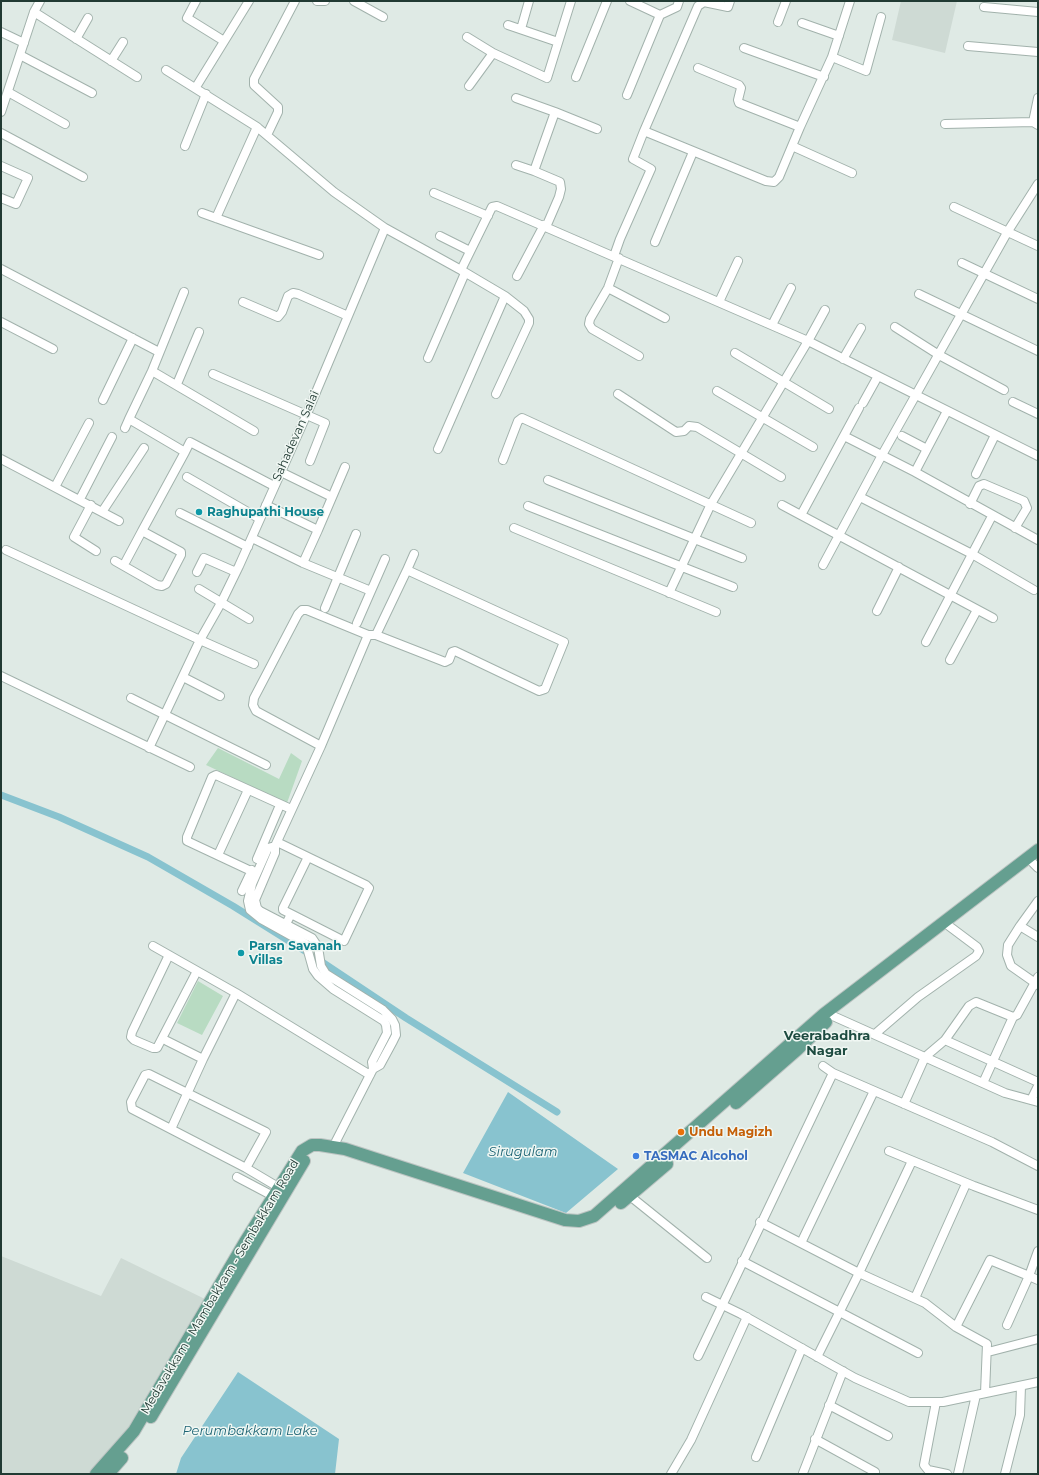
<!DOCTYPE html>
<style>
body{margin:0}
#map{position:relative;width:1039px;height:1475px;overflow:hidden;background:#dfeae5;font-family:Montserrat,sans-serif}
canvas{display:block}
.frame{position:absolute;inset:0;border:2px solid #213a33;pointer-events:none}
</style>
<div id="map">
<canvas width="1039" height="1475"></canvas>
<div class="frame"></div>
</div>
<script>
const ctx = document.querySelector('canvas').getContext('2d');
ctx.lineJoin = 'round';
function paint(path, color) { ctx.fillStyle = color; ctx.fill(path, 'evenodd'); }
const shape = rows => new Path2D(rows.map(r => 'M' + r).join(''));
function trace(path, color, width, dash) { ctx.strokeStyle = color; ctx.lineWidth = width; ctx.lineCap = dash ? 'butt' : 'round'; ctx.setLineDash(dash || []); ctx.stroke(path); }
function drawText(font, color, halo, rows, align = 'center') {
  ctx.font = font + ' Montserrat,sans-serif'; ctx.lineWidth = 3; ctx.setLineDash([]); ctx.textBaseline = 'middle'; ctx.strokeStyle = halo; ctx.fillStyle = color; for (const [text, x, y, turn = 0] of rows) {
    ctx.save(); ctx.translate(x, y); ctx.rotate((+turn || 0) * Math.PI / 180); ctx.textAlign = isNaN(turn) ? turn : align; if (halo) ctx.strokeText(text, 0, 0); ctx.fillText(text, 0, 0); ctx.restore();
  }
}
const built = shape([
 [901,1,957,1,945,53,892,40],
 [1,1256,101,1296,121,1258,207,1300,102,1474,1,1474]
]);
const green = shape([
 [218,748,279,779,291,753,302,761,287,803,206,765],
 [198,981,223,996,202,1035,177,1023]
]);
const water = shape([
 [508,1092,618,1169,566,1213,463,1173],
 [238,1372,339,1439,335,1474,176,1474,181,1458]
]);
const canal = shape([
 [1,795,59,817,148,857,233,906,305,951],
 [322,962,406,1018,557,1112]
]);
const street = shape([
 [196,1,187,18,224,41],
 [317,1,325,1],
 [354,1,383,17],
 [630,1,660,15,677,7,679,1],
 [730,1,728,7,704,2,698,6,644,131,766,181,774,182,779,177,792,146,852,173],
 [984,7,1038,12],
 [34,12,137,77],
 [778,22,786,1],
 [802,23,839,36],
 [508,25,558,42],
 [521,29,529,1],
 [1,32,24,43],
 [467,37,493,53],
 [76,39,88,18],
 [968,46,1038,52],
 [744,48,824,77],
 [20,55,92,93],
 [832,57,866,71,881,17],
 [111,61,123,42],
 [698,68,739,85,741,88,738,100,739,103,800,127,832,57,850,1],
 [166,70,257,127,334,192,385,228,461,270,492,207,497,206,808,341,1038,456],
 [576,77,607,1],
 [469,86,493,53,547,78,571,1],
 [196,87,249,1],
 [8,92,65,124],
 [627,95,660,15],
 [516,98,555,112],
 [1038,98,1033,122,1038,125],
 [1,112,34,12,40,1],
 [945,124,1033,122],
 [1,133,83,177],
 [267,135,278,112,278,107,254,85,254,79,295,1],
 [185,146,206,94],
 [792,146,800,127],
 [516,165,534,171],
 [1,166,28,178,16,204,1,198],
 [434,193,488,216],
 [954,207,1038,246],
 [202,213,319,255],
 [216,218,257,127],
 [546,227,559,197,561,189,560,182,534,171,555,112,597,129],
 [440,236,470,251],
 [655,242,693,152],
 [614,256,620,239,651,169,633,159,644,131],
 [619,258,608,288,590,319,589,324,592,329,639,356],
 [962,263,1038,299],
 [1,269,159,352],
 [517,276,544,225],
 [608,288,665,318],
 [919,294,1038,351],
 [243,302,278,317,282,312,288,296,293,293,298,294,348,316],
 [719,302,738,261],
 [1,322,53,349],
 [772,325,791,288],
 [895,327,939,355,1004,390],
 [735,353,829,409],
 [428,358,465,273],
 [843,359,861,328],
 [152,371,254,431],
 [213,374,325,423,310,461],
 [177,384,199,332],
 [717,391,813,447],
 [496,394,529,323,529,319,524,311,505,296],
 [618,394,676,432,684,431,689,426,697,427,781,477],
 [103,400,133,338],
 [1013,402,1038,414],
 [863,403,878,376],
 [125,428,129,419],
 [844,436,915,472,1038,540],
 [902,436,927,449,915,472],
 [438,449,505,296,461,270],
 [927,449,947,411],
 [185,452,190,442,274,486],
 [1,459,119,521],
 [503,460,518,421,522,418,751,523],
 [281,472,332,497],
 [976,474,995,435],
 [187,477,260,519],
 [548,480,742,558],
 [55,487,89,423],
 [860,497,972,554,1034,590],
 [80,499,112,437],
 [970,504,979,486,984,484,1024,501,1027,508,1015,528],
 [91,505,74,537,96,551],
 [266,505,318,530,303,563],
 [782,505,993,618],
 [528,506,733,587],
 [102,512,144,448],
 [180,513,248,547],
 [801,515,859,408],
 [514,528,716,612],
 [318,530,345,467],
 [252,538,303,563,371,591,385,559],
 [6,550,200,640,254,664],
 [115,561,157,585,162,586,166,584,181,555,181,552,142,531,185,452,129,419,152,371,184,292],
 [126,561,142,531],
 [823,565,882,455,1008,231,1038,184],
 [407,570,414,554],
 [197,572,204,558,236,572],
 [199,589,249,619],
 [669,593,711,504,808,341,825,310],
 [325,608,356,534],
 [877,611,899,567],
 [357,623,371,591],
 [368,635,321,746,256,711,253,705,254,698,298,614,302,610,307,610,368,635,376,635,407,570,564,642,545,689,539,691,455,651,452,652,449,660,445,662,376,635],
 [926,642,992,516],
 [950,660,977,610],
 [1,676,190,767],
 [183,677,220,696],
 [131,698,266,765],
 [321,746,275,846,275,853,255,900,257,908,260,911,312,938,318,947,321,966,326,974,383,1010,392,1019,395,1025,396,1035,393,1041,380,1065,373,1069,333,1147],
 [149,748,200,640,221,603,239,566,306,416,385,228],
 [277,842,366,885,369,888,344,941,291,914,286,924],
 [275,846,268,848,252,884,248,901,250,910,261,919,306,944,313,969,318,976,333,989,384,1021,386,1025,387,1033,372,1062,373,1069],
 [218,855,248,790],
 [257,859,280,805],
 [1033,863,1038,868],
 [251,871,187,841,187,837,212,777,216,775,291,809],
 [242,891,252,870],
 [1038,901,1020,926,1038,937],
 [291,914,283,910,283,908,308,857],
 [1020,926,1008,945,1007,955,1011,966,1038,985],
 [153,946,236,993,370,1075],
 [169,955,132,1032,131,1037,134,1040,153,1048,157,1048,197,971],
 [827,1011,833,1016,1005,1093,1038,1102],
 [875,1034,918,997,976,956,979,951,977,947,949,926],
 [945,1040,1038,1082],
 [167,1041,203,1059,236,993],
 [823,1066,833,1073,992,1142,1038,1166],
 [983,1083,1013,1017],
 [1031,1100,1038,1086],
 [904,1104,925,1057,945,1040,969,1006,976,1002,1013,1017,1017,1015,1038,977],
 [171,1129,203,1059],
 [889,1151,974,1186,1038,1210],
 [246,1168,266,1132,149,1074,145,1075,131,1102,132,1109,246,1168,278,1187],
 [237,1177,273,1196],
 [630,1196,707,1258],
 [760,1222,859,1273,925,1303,956,1327,987,1344,985,1393],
 [801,1243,874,1091],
 [742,1261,918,1353],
 [706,1297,741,1314,855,1378,909,1402,943,1402,1038,1382],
 [915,1298,966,1184],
 [1007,1325,1029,1276,1038,1280],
 [956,1327,990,1260,1029,1276,1038,1251],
 [988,1352,1038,1339],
 [698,1356,833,1073],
 [817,1357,859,1273,912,1161],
 [936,1402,924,1465,928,1470,947,1474],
 [829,1405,888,1436],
 [815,1439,875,1472],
 [756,1457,802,1348],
 [803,1473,843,1371],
 [671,1474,691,1440,747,1317],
 [958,1474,976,1395],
 [1005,1474,1020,1415,1021,1386]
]);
const primary = shape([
 [736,1103,798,1049,826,1022],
 [621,1203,667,1164],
 [151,1417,304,1161],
 [96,1474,134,1431,245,1242,302,1151,312,1145,320,1145,345,1149,565,1220,579,1221,594,1216,824,1014,1038,850],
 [108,1474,122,1458]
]);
const markers = [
 [199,512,4,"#0f9aa8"],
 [241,953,4,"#0f9aa8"],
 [681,1132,4,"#e8710a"],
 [636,1156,4,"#3f7fe0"]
];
const streetNames = [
 ["Sahadevan Salai",296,436,-66],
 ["Medavakkam - Mambakkam - Sembakkam Road",220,1287,-59]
];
const cultureNames = [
 ["Raghupathi House",207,512],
 ["Parsn Savanah",249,946],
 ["Villas",249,960]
];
const foodNames = [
 ["Undu Magizh",689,1132]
];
const shopNames = [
 ["TASMAC Alcohol",644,1156]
];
const neighbourhoodNames = [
 ["Veerabadhra",827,1036],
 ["Nagar",827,1051]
];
const waterNames = [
 ["Sirugulam",523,1152],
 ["Perumbakkam Lake",250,1431]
];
paint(built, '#cedad4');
paint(green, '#b8dbc2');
paint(water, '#88c3cf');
trace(canal, '#88c3cf', 7);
trace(street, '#a2b2ac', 10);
trace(primary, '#bcc4c2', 14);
trace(street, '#fff', 8);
trace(primary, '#659f90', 12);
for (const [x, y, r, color] of markers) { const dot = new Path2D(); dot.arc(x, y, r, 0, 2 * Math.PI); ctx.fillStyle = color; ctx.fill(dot); trace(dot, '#f0f7f3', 1.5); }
drawText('12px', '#213a33', '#f0f7f3', streetNames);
drawText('bold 12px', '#0d838f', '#f0f7f3', cultureNames, 'left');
drawText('bold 12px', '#c56008', '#f0f7f3', foodNames, 'left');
drawText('bold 12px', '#366cbe', '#f0f7f3', shopNames, 'left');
drawText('bold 13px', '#1d4b40', '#f0f7f3', neighbourhoodNames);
drawText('italic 13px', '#1d6474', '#f0f7f3', waterNames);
</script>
